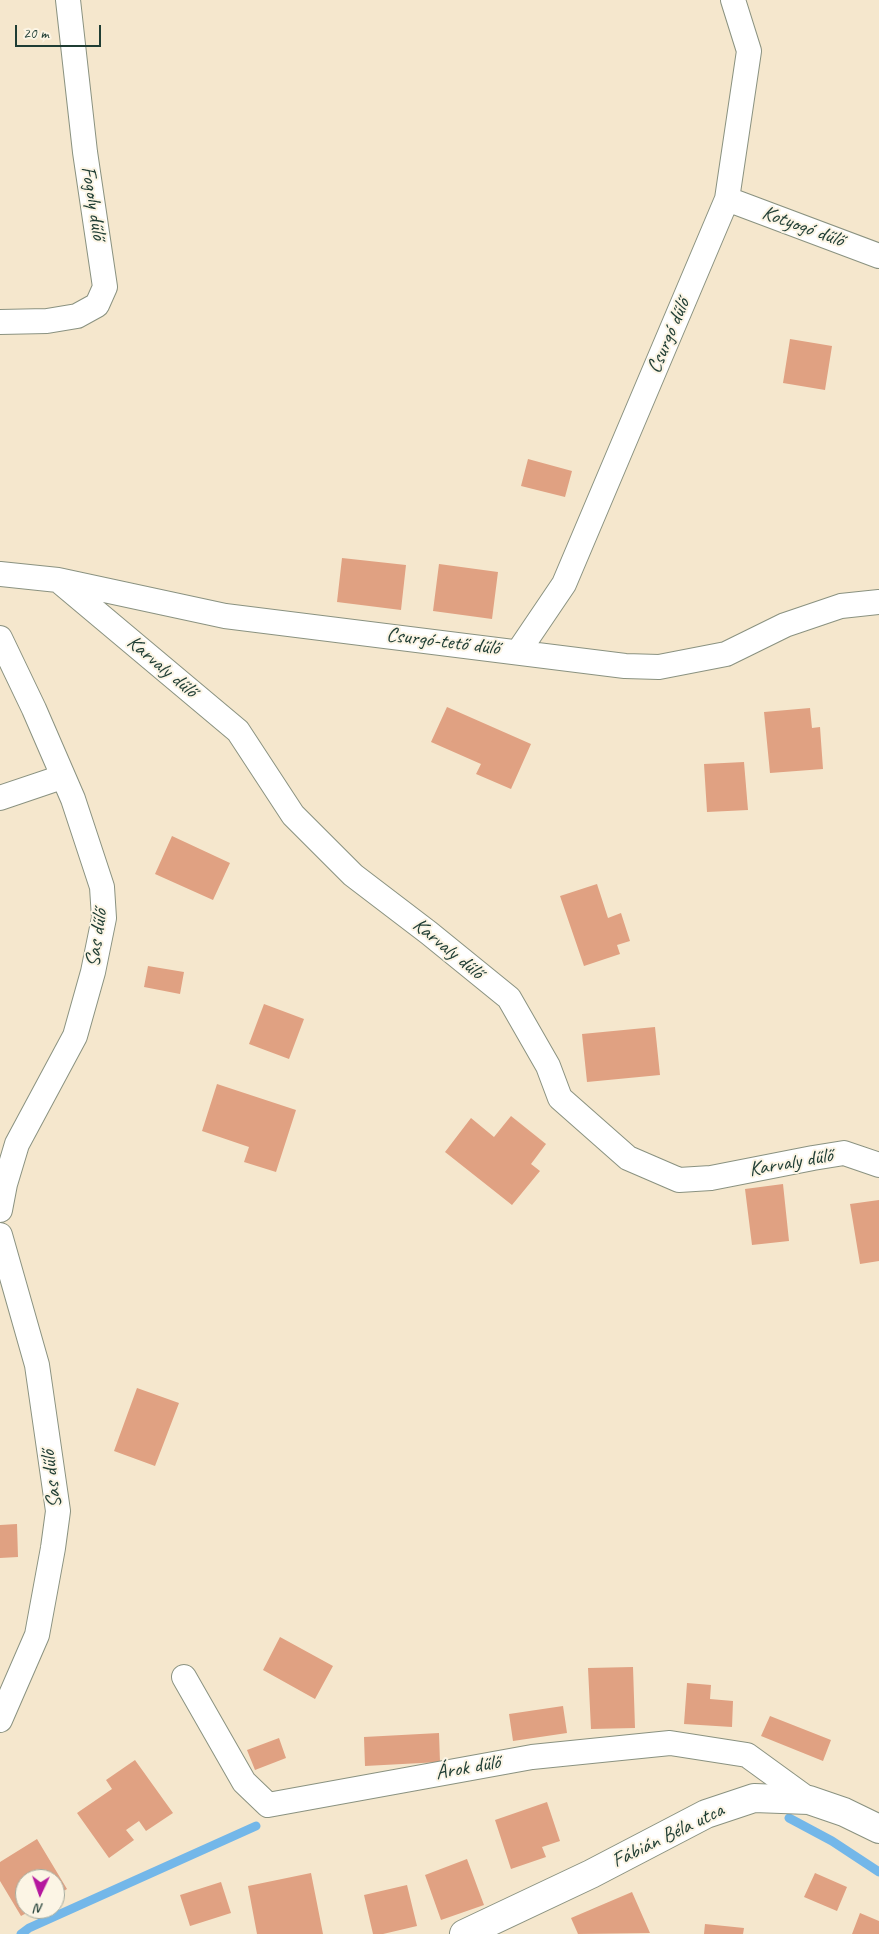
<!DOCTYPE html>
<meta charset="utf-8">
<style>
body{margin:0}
#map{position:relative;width:879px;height:1934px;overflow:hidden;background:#f5e7cd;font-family:Caveat,sans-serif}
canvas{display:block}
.north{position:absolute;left:15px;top:1869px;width:50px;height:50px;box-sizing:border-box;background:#fcf5e5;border:1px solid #a4ab9e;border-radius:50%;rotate:183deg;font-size:14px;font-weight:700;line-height:20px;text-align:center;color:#1f3d34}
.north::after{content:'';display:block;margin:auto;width:18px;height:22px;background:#b5179e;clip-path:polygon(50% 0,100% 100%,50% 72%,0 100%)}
.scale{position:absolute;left:15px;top:25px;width:86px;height:22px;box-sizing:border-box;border:2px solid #1f3d34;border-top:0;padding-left:6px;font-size:15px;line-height:18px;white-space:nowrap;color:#1f3d34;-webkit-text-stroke:4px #fcf5e5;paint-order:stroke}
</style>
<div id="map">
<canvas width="879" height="1934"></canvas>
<div class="north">N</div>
<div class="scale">20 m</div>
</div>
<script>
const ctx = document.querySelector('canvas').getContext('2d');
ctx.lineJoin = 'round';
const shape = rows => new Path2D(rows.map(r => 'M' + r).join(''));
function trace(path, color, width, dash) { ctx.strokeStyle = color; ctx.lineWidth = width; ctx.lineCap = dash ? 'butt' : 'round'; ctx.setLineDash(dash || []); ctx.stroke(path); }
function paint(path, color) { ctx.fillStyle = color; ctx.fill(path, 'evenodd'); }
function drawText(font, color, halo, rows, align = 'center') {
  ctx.font = font + ' Caveat,sans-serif'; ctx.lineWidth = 4; ctx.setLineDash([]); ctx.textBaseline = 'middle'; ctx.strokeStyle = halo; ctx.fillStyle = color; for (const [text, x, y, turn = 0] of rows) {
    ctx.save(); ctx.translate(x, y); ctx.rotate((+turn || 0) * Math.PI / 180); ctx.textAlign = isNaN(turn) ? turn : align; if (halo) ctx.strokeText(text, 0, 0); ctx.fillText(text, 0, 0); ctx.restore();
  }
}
const stream = shape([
 [789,1818,832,1841,879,1872],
 [21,1934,29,1928,256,1826]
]);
const building = shape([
 [790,339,832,346,825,390,783,383],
 [528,459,572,471,565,497,521,486],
 [342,558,406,565,401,610,337,602],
 [439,564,498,572,492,619,433,611],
 [447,707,531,744,511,789,476,774,481,764,431,742],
 [810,708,812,728,820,727,823,769,770,773,764,712],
 [744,762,748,810,707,812,704,764],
 [172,836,230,863,213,900,155,874],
 [597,884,608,918,621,913,630,941,617,945,620,954,584,966,560,896],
 [148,966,184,972,180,994,144,987],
 [264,1004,304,1019,289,1059,249,1044],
 [655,1027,660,1075,587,1082,582,1034],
 [217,1084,296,1110,276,1172,244,1162,249,1147,202,1131],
 [511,1116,546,1144,531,1164,540,1171,512,1205,445,1152,471,1118,494,1137],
 [783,1184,789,1241,752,1245,745,1189],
 [879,1200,879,1261,860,1264,850,1204],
 [137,1388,179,1403,155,1466,114,1451],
 [17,1524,18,1557,0,1558,0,1525],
 [280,1637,333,1666,315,1699,263,1670],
 [633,1667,635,1728,591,1729,588,1668],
 [687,1683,711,1685,710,1699,733,1701,732,1727,684,1724],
 [563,1706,567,1733,513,1741,509,1714],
 [770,1716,831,1740,823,1761,761,1736],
 [439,1733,440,1762,365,1766,364,1737],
 [279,1738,286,1758,255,1770,247,1750],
 [135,1760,173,1813,146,1831,139,1821,126,1830,134,1840,109,1858,77,1813,112,1789,106,1780],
 [547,1802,560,1841,542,1847,546,1857,511,1869,495,1820],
 [37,1839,67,1889,55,1896,55,1879,25,1879,25,1909,34,1909,21,1916,0,1881,0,1862],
 [467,1859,484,1905,441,1920,425,1875],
 [311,1873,323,1934,257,1934,248,1886],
 [815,1873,847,1887,837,1911,804,1897],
 [221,1882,231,1913,190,1926,180,1895],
 [407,1885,417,1926,383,1934,373,1934,364,1895],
 [632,1892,650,1933,578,1934,571,1918],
 [860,1913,879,1921,879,1934,852,1934],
 [705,1924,744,1928,743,1934,704,1934]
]);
const minor = shape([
 [727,199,879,256],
 [0,322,47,321,77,316,97,305,105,287,85,152,68,0],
 [0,574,58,580,225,616,625,666,659,667,726,654,785,625,841,606,879,602],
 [58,580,238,731,293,815,353,875,429,933,509,998,548,1066,560,1098,628,1158,679,1180,711,1178,813,1158,844,1153,879,1165],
 [0,638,34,709,73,799,102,887,104,918,93,972,75,1036,17,1144,5,1184,0,1210],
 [518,652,564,584,727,199,749,51,733,0],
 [0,798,62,777],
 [0,1235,37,1365,58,1511,53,1548,37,1635,0,1720],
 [184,1677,244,1782,268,1805,532,1757,670,1743,747,1755,809,1800]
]);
const tertiary = shape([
 [464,1934,591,1874,706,1814,754,1798,809,1800,844,1812,879,1829]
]);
const streetNames = [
 ["Fogoly dűlő",93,203,81],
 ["Kotyogó dűlő",803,227,20],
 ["Csurgó dűlő",669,336,-67],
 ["Csurgó-tető dűlő",443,642,7],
 ["Karvaly dűlő",162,667,40],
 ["Sas dűlő",97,938,-82],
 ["Karvaly dűlő",448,949,39],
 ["Karvaly dűlő",791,1163,-10],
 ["Sas dűlő",52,1479,-97],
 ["Árok dűlő",468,1768,-10],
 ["Fábián Béla utca",668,1836,-26]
];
trace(stream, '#73b7e9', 9);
paint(building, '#e0a182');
trace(minor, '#8a9280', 26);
trace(tertiary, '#8a9280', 30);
trace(minor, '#fff', 24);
trace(tertiary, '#fff', 28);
drawText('21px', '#1f3d34', '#fcf5e5', streetNames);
</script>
